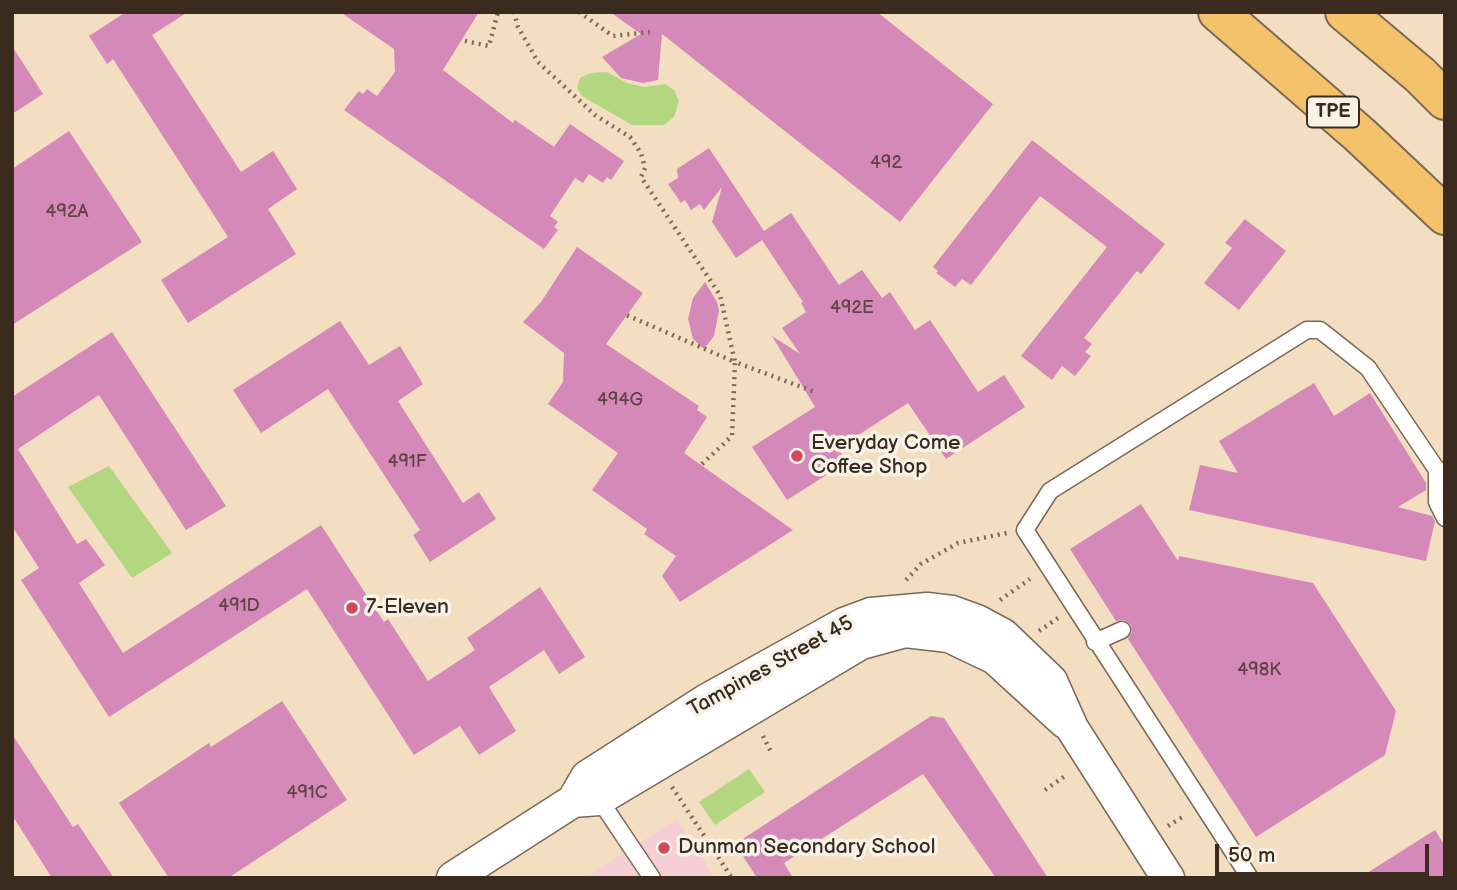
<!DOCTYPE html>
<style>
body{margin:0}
#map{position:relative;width:1457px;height:890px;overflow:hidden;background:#f3dec1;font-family:"Balsamiq Sans",sans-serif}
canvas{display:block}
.frame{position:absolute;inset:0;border:14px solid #3b2a1e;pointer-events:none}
.scale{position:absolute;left:1215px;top:844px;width:214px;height:32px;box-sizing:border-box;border:4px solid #3b2a1e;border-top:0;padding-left:9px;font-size:21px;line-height:24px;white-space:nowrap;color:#3b2a1e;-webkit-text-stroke:5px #f7f3e8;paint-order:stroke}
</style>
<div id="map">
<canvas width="1457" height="890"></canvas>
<div class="frame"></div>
<div class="scale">50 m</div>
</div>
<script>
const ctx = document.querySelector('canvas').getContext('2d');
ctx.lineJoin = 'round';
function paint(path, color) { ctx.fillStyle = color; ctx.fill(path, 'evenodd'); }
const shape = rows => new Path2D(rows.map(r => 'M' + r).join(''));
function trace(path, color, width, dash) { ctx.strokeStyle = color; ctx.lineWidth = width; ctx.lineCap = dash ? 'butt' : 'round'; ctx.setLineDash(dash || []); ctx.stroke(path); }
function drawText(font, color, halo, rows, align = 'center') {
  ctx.font = font + ' "Balsamiq Sans",sans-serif'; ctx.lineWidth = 7; ctx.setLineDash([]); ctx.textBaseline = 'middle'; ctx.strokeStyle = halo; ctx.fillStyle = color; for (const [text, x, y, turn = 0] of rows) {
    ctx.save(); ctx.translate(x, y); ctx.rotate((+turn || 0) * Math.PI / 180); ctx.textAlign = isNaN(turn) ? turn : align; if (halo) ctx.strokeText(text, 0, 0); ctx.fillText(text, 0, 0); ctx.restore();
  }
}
const built = shape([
 [677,819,715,878,585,878]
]);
const green = shape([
 [607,72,627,83,644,87,665,84,674,90,679,101,674,117,664,125,632,125,582,96,577,88,580,78,591,73],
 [109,466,172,553,132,578,68,487],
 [749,769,765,792,715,825,699,802]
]);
const building = shape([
 [126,12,188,12,152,35,241,172,273,151,297,189,268,209,296,254,188,323,161,280,228,237,113,59,107,64,89,36],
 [340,12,479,12,443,70,513,123,515,120,554,147,570,124,624,161,611,180,607,177,603,183,589,174,583,183,575,178,550,216,558,222,554,227,558,230,544,249,344,110,359,91,363,94,367,89,377,96,395,72,394,49],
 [610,12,877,12,993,104,900,222,662,34,658,80,643,83,621,78,602,57,641,34],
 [12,46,43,94,12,114],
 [69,131,142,242,12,325,12,169],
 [1032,140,1165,244,1141,274,1137,271,1084,338,1092,344,1085,352,1091,356,1075,376,1062,366,1052,380,1021,356,1107,247,1040,196,971,285,962,279,955,287,936,273,938,271,933,267],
 [709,148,764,231,791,213,839,285,862,270,882,298,890,292,915,330,930,320,978,392,1004,375,1025,407,946,459,908,403,838,448,847,462,787,500,752,447,815,407,772,336,800,354,782,328,806,312,801,303,803,302,762,240,736,258,712,222,722,187,704,210,700,204,691,210,685,200,681,203,668,184,678,178,677,169],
 [1245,219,1286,251,1239,310,1204,283,1232,248,1225,243],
 [577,247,643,293,606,344,699,406,697,410,707,417,684,453,793,530,680,602,662,576,676,556,644,534,647,529,592,490,618,453,548,404,563,382,564,353,523,322,541,302],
 [705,282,717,302,719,311,714,336,704,349,693,339,688,319,693,298],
 [340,321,369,365,400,346,423,384,398,401,463,503,479,492,496,519,430,562,413,535,420,530,328,389,261,433,233,390],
 [112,332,226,506,186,530,99,395,18,449,77,544,86,539,105,565,79,583,123,653,321,525,384,622,388,619,428,681,475,650,467,638,540,587,585,657,559,674,544,650,489,687,516,731,479,755,460,726,414,755,307,589,109,717,21,580,39,568,12,526,12,397],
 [1314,383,1334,416,1370,393,1426,483,1426,490,1398,507,1432,516,1435,521,1426,561,1189,510,1200,465,1238,473,1219,441],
 [1141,504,1178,561,1179,556,1313,583,1396,711,1385,755,1256,837,1128,639,1132,632,1131,625,1124,620,1116,621,1070,549],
 [282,701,347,800,228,878,169,878,119,803,209,743,211,747],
 [931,716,944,718,1048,878,996,878,923,774,784,863,793,878,757,878,735,844],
 [12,734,73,827,78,824,114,878,52,878,12,815],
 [1435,830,1445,846,1445,878,1359,878]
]);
const path = shape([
 [514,12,518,27,538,62,595,115,630,137,641,153,645,168,641,177,720,295,735,362,624,314],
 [579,12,613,36,650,32],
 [465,41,489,46,498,12],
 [702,464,732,436,735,362,815,392],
 [906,580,921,564,958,543,1007,533],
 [1000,600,1030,579],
 [1039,631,1058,618],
 [763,736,772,754],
 [672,787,732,878],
 [1045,790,1068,774],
 [1168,826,1184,816]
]);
const lane = shape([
 [1437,469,1437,502,1445,518],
 [1095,642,1122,630],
 [597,796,652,878],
 [1250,878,1025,530,1050,491,1307,330,1320,330,1368,368,1435,467,1445,476]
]);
const street = shape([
 [573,801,587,777,707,700,844,624,871,614,927,609,952,612,977,621,1003,635,1051,681,1072,728,1168,878],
 [453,878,573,801,599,799,861,643,905,631,949,636,995,658,1065,722]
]);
const highway = shape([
 [1218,12,1360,135,1445,215],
 [1345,12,1420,75,1445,100]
]);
const markers = [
 [797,456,7,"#d1495b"],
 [352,608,7,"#d1495b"],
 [664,848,7,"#d1495b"]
];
const numberNames = [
 ["492",886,163],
 ["492A",67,212],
 ["492E",852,308],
 ["494G",620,400],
 ["491F",407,462],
 ["491D",239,606],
 ["498K",1259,670],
 ["491C",307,793]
];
const shields = [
 [1333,112,52]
];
const shieldNames = [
 ["TPE",1333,112]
];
const poiNames = [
 ["Everyday Come",811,444],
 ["Coffee Shop",811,468],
 ["7-Eleven",366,608],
 ["Dunman Secondary School",678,848]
];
const streetNames = [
 ["Tampines Street 45",771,667,-29]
];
paint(built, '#f6cfd6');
paint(green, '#b2d780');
paint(building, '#d489b9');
trace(lane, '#7b6957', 19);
trace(street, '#7b6957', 35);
trace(highway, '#7b6957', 42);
trace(path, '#7b6957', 4.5, [2, 5]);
trace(lane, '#fff', 16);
trace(street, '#fff', 32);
trace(highway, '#f3c26a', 38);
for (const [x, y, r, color] of markers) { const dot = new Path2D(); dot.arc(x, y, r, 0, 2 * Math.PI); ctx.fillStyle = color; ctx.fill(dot); trace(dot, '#f7f3e8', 2.5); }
drawText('18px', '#614245', null, numberNames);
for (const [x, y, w] of shields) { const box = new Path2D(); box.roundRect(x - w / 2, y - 15.5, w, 31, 5); ctx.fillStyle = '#f7f3e8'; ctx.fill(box); trace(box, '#3b2a1e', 2); }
drawText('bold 19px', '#3b2a1e', null, shieldNames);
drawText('21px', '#3b2a1e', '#f7f3e8', poiNames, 'left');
drawText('21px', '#3b2a1e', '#f7f3e8', streetNames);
</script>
